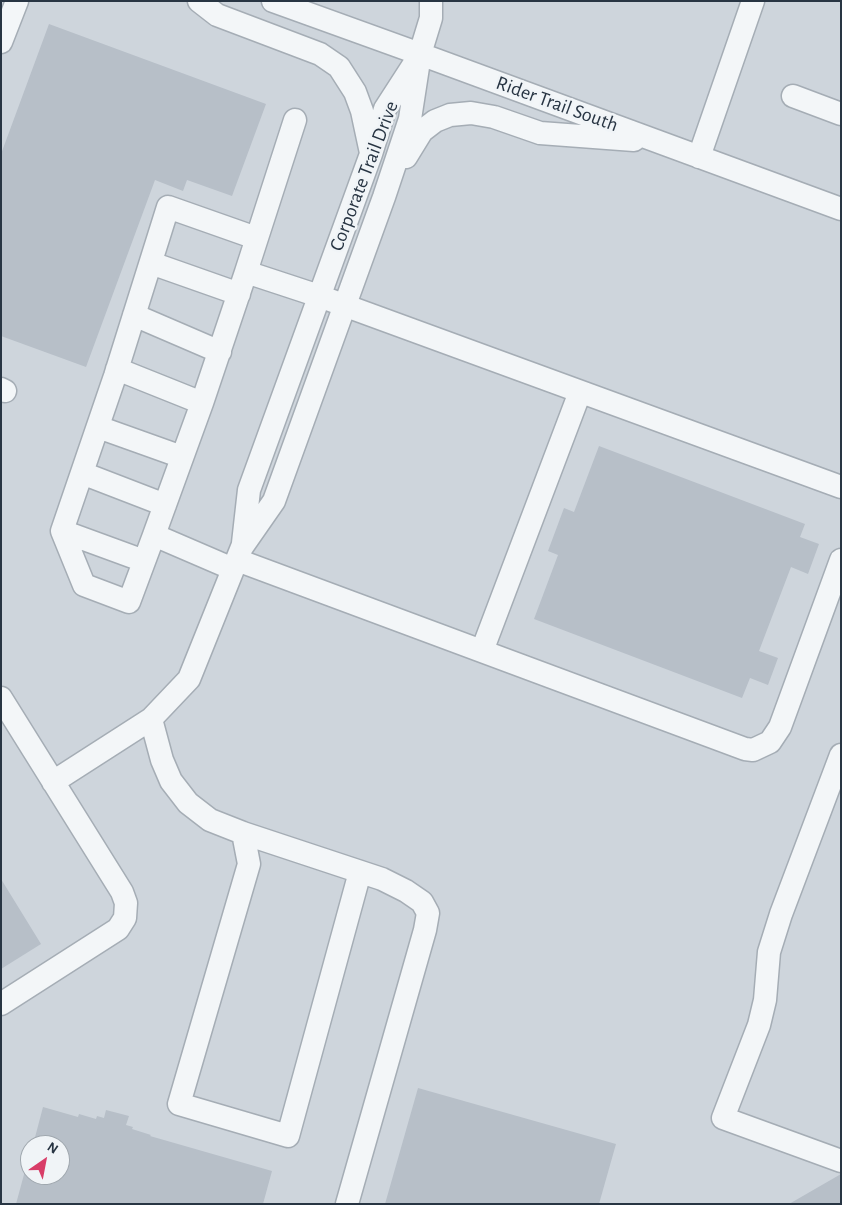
<!DOCTYPE html>
<style>
body{margin:0}
#map{position:relative;width:842px;height:1205px;overflow:hidden;background:#e0e6ea;font-family:"Alegreya Sans",sans-serif}
canvas{display:block}
.frame{position:absolute;inset:0;border:2px solid #283543;pointer-events:none}
.north{position:absolute;left:20px;top:1135px;width:50px;height:50px;box-sizing:border-box;background:#f0f4f7;border:1px solid #a0a8af;border-radius:50%;rotate:33deg;font-size:14px;font-weight:700;line-height:20px;text-align:center;color:#283543}
.north::after{content:'';display:block;margin:auto;width:18px;height:22px;background:#d83d68;clip-path:polygon(50% 0,100% 100%,50% 72%,0 100%)}
</style>
<div id="map">
<canvas width="842" height="1205"></canvas>
<div class="frame"></div>
<div class="north">N</div>
</div>
<script>
const ctx = document.querySelector('canvas').getContext('2d');
ctx.lineJoin = 'round';
function paint(path, color) { ctx.fillStyle = color; ctx.fill(path, 'evenodd'); }
const shape = rows => new Path2D(rows.map(r => 'M' + r).join(''));
function trace(path, color, width, dash) { ctx.strokeStyle = color; ctx.lineWidth = width; ctx.lineCap = dash ? 'butt' : 'round'; ctx.setLineDash(dash || []); ctx.stroke(path); }
function drawText(font, color, halo, rows, align = 'center') {
  ctx.font = font + ' "Alegreya Sans",sans-serif'; ctx.lineWidth = 5; ctx.setLineDash([]); ctx.textBaseline = 'middle'; ctx.strokeStyle = halo; ctx.fillStyle = color; for (const [text, x, y, turn = 0] of rows) {
    ctx.save(); ctx.translate(x, y); ctx.rotate((+turn || 0) * Math.PI / 180); ctx.textAlign = isNaN(turn) ? turn : align; if (halo) ctx.strokeText(text, 0, 0); ctx.fillText(text, 0, 0); ctx.restore();
  }
}
const built = shape([
 [1,1,841,1,841,1204,1,1204],
 [30,1145,60,1145,60,1175,30,1175]
]);
const building = shape([
 [49,24,266,104,232,196,187,180,183,191,155,180,86,367,1,336,1,154],
 [599,446,805,524,800,537,819,544,808,574,791,567,759,651,778,658,768,685,750,678,742,698,534,619,558,555,548,551,564,508,574,512],
 [1,879,41,944,1,969],
 [418,1088,616,1144,599,1204,385,1204],
 [43,1107,78,1117,79,1114,96,1119,97,1116,104,1118,106,1110,129,1116,126,1125,133,1127,132,1129,151,1135,150,1136,272,1171,263,1204,16,1204,29,1156,30,1175,60,1175,60,1145,33,1145],
 [841,1174,841,1204,789,1204]
]);
const minor = shape([
 [199,1,217,15,320,54,339,67,355,92,362,111,371,153],
 [273,1,420,54,841,209],
 [1,42,17,1],
 [793,96,841,114],
 [406,157,422,131,435,121,450,115,471,113,494,117,540,133,634,140],
 [699,157,753,1],
 [151,263,239,294],
 [246,272,295,120],
 [134,315,220,352],
 [117,369,202,403],
 [1,389,5,391],
 [98,427,182,457],
 [82,473,165,505],
 [62,531,144,561],
 [154,535,129,602,84,585,62,531,115,376,168,207,256,238],
 [243,543,249,490,371,154,385,109,416,61],
 [237,560,745,749,753,750,770,742,780,727,841,560],
 [233,569,154,535,202,403,246,272,319,296,841,487],
 [482,651,580,392],
 [1,698,122,892,126,903,125,918,118,929,1,1004],
 [151,719,162,760,171,781,188,803,210,820,243,833,382,879,406,891,422,902,428,913,425,930,347,1204],
 [841,755,781,914,769,952,765,1000,759,1025,723,1118,841,1161],
 [53,782,151,719,189,679,242,547,274,501,384,197,410,119,420,54,431,18,431,1],
 [243,833,249,864,179,1104,288,1136,360,872]
]);
const streetNames = [
 ["Rider Trail South",557,104,20],
 ["Corporate Trail Drive",364,176,-69]
];
paint(built, '#ced5dc');
paint(building, '#b7bfc8');
trace(minor, '#a5adb5', 25);
trace(minor, '#f3f6f8', 22);
drawText('20px', '#283543', '#f0f4f7', streetNames);
</script>
